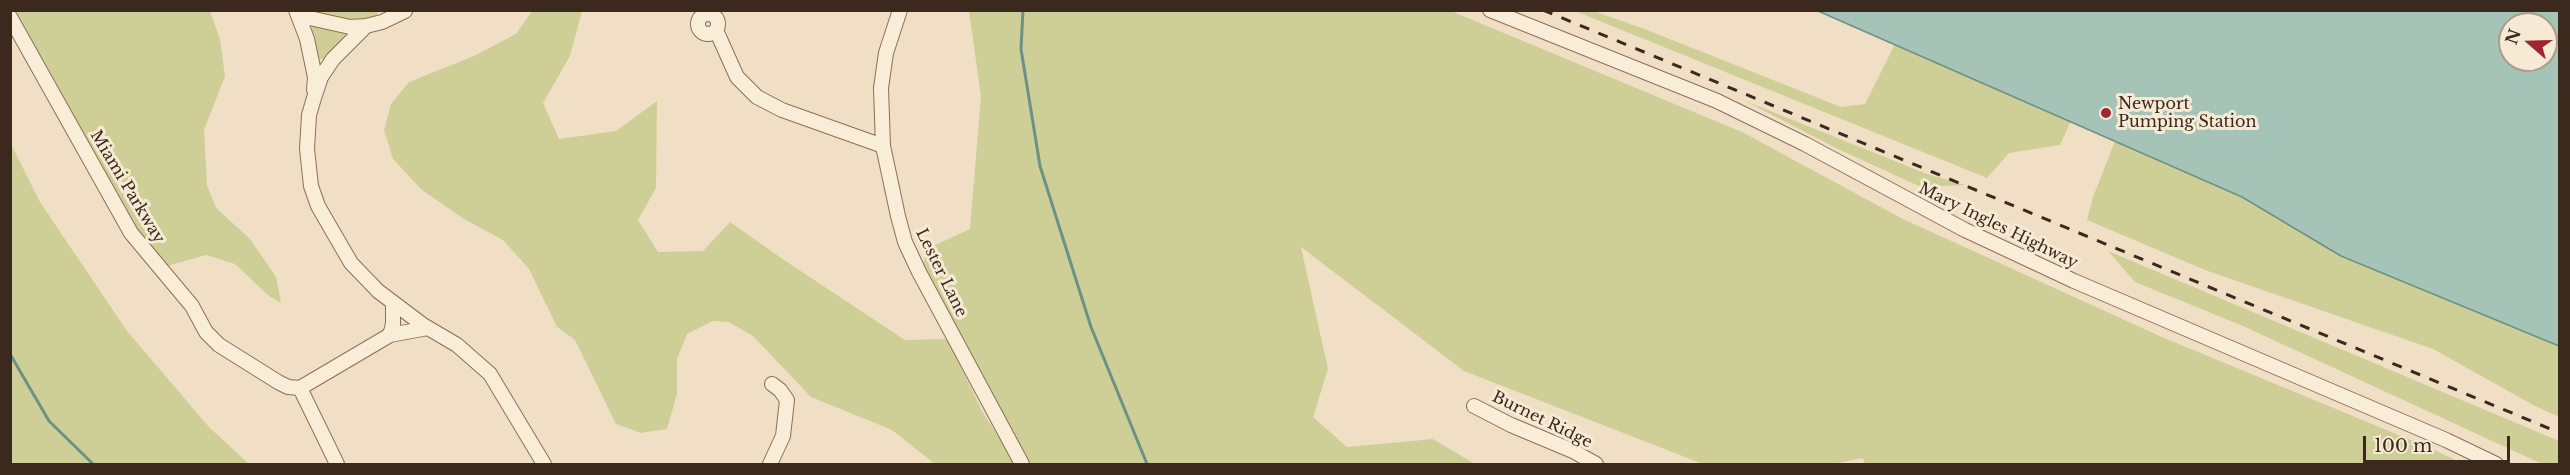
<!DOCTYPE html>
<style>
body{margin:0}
#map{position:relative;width:2570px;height:475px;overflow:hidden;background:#f0dfc4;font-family:"Libre Baskerville",serif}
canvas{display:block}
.frame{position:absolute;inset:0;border:12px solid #3b291e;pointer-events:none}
.north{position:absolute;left:2498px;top:12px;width:60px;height:60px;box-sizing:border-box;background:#f7ead4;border:2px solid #ac9d8b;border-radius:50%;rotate:290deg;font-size:16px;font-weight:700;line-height:24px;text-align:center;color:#3b291e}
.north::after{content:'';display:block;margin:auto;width:21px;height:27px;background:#9e2633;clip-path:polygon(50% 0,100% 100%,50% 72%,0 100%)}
.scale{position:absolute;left:2363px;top:436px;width:147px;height:27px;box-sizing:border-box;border:3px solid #3b291e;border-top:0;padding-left:8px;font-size:18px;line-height:21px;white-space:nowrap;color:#3b291e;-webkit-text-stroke:4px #f7ead4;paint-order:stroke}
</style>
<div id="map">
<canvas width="2570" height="475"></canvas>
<div class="frame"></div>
<div class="north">N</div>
<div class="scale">100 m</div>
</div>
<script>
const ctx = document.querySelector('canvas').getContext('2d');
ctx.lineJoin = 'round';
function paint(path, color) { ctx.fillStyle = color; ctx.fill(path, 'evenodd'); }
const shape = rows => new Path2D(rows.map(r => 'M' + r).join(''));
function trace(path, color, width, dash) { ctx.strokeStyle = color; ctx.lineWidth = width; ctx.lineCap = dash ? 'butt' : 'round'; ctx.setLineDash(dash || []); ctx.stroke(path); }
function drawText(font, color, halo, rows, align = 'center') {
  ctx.font = font + ' "Libre Baskerville",serif'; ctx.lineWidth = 6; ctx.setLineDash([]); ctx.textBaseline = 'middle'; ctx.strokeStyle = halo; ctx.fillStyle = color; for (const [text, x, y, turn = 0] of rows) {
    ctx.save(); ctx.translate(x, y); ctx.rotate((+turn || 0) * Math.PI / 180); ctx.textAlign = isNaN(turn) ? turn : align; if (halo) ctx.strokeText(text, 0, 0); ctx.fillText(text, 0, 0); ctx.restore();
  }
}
const green = shape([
 [12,11,210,11,220,39,225,76,204,130,207,185,216,208,250,239,276,277,281,303,269,296,235,264,206,255,167,266,138,233],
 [312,11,378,11,376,17,348,21],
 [532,11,582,11,570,56,543,103,559,139,616,131,657,101,656,188,638,220,658,252,703,251,730,222,784,260,905,340,948,339,982,411,1016,464,935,464,892,430,811,397,753,336,729,322,713,321,687,334,677,359,677,394,667,429,641,433,616,424,575,340,557,327,529,269,503,240,464,219,422,190,393,159,384,130,391,104,409,82,474,56,516,34],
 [969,11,1451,11,1742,132,1903,219,2162,337,2430,448,2464,464,1865,464,1863,458,1832,464,1703,464,1464,371,1301,247,1328,369,1313,417,1347,447,1433,439,1475,464,1030,464,923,266,927,249,970,229,981,97],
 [1575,11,1593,11,1642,28,1841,107,1865,104,1895,44,2071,121,2060,145,2009,153,1987,178],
 [316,24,341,30,346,36,325,60,318,58,310,29],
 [1743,100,1927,174,1965,185,1921,187,1840,150],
 [2115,141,2242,197,2341,256,2559,346,2559,417,2533,405,2433,349,2205,270,2087,220,2093,197],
 [10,142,40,202,127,331,209,427,249,464,11,464],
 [2108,251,2559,441,2559,464,2542,464,2243,326,2135,282]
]);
const water = shape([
 [1818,11,2559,11,2559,346,2341,256,2242,197,1818,11],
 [2510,24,2546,24,2546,60,2510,60,2510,24]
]);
const stream = shape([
 [1023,10,1021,49,1040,166,1091,327,1147,464],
 [10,354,49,421,93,464]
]);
const minor = shape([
 [296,10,305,17,350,27,366,26,382,22,405,11],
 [296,10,307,39,315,77,314,90],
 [900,10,886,53,881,88,883,146,898,216,905,242,919,272,1022,464],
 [1490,10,1717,101,1805,144,1965,230,2074,281,2446,440,2496,464],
 '698 24a10 10 0 1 1 20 0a10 10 0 1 1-20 0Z',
 [10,17,131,233,192,306,206,332,219,345,278,382,288,387,300,388,390,335,428,328],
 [366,26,333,59,321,77,314,98,309,115,307,149,311,186,318,206,351,263,378,291,423,325,457,345,490,374,544,464],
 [716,30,737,77,757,97,782,110,883,146],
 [390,335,393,324,393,303],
 [300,388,337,464],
 [1474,406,1511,425,1573,451,1596,464],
 [770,464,783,436,787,400,780,390,772,384]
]);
const rail = shape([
 [1543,10,2560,433]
]);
const markers = [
 [2106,113,6,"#9e2633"]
];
const poiNames = [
 ["Newport",2118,104],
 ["Pumping Station",2118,122]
];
const streetNames = [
 ["Miami Parkway",127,187,59],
 ["Mary Ingles Highway",1998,226,26],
 ["Lester Lane",941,273,64],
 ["Burnet Ridge",1542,420,26]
];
paint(green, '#cecf97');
paint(water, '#a6c3b8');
trace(water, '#6c9285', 1.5);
trace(stream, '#6c9285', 3);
trace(minor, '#8c6f59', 16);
trace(minor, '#faedd8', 14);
trace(rail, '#3b291e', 3, [10, 10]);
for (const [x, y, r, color] of markers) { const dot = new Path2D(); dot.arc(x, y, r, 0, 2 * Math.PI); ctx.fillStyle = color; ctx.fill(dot); trace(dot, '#f7ead4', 2); }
drawText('16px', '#3b291e', '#f7ead4', poiNames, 'left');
drawText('16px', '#3b291e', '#f7ead4', streetNames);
</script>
